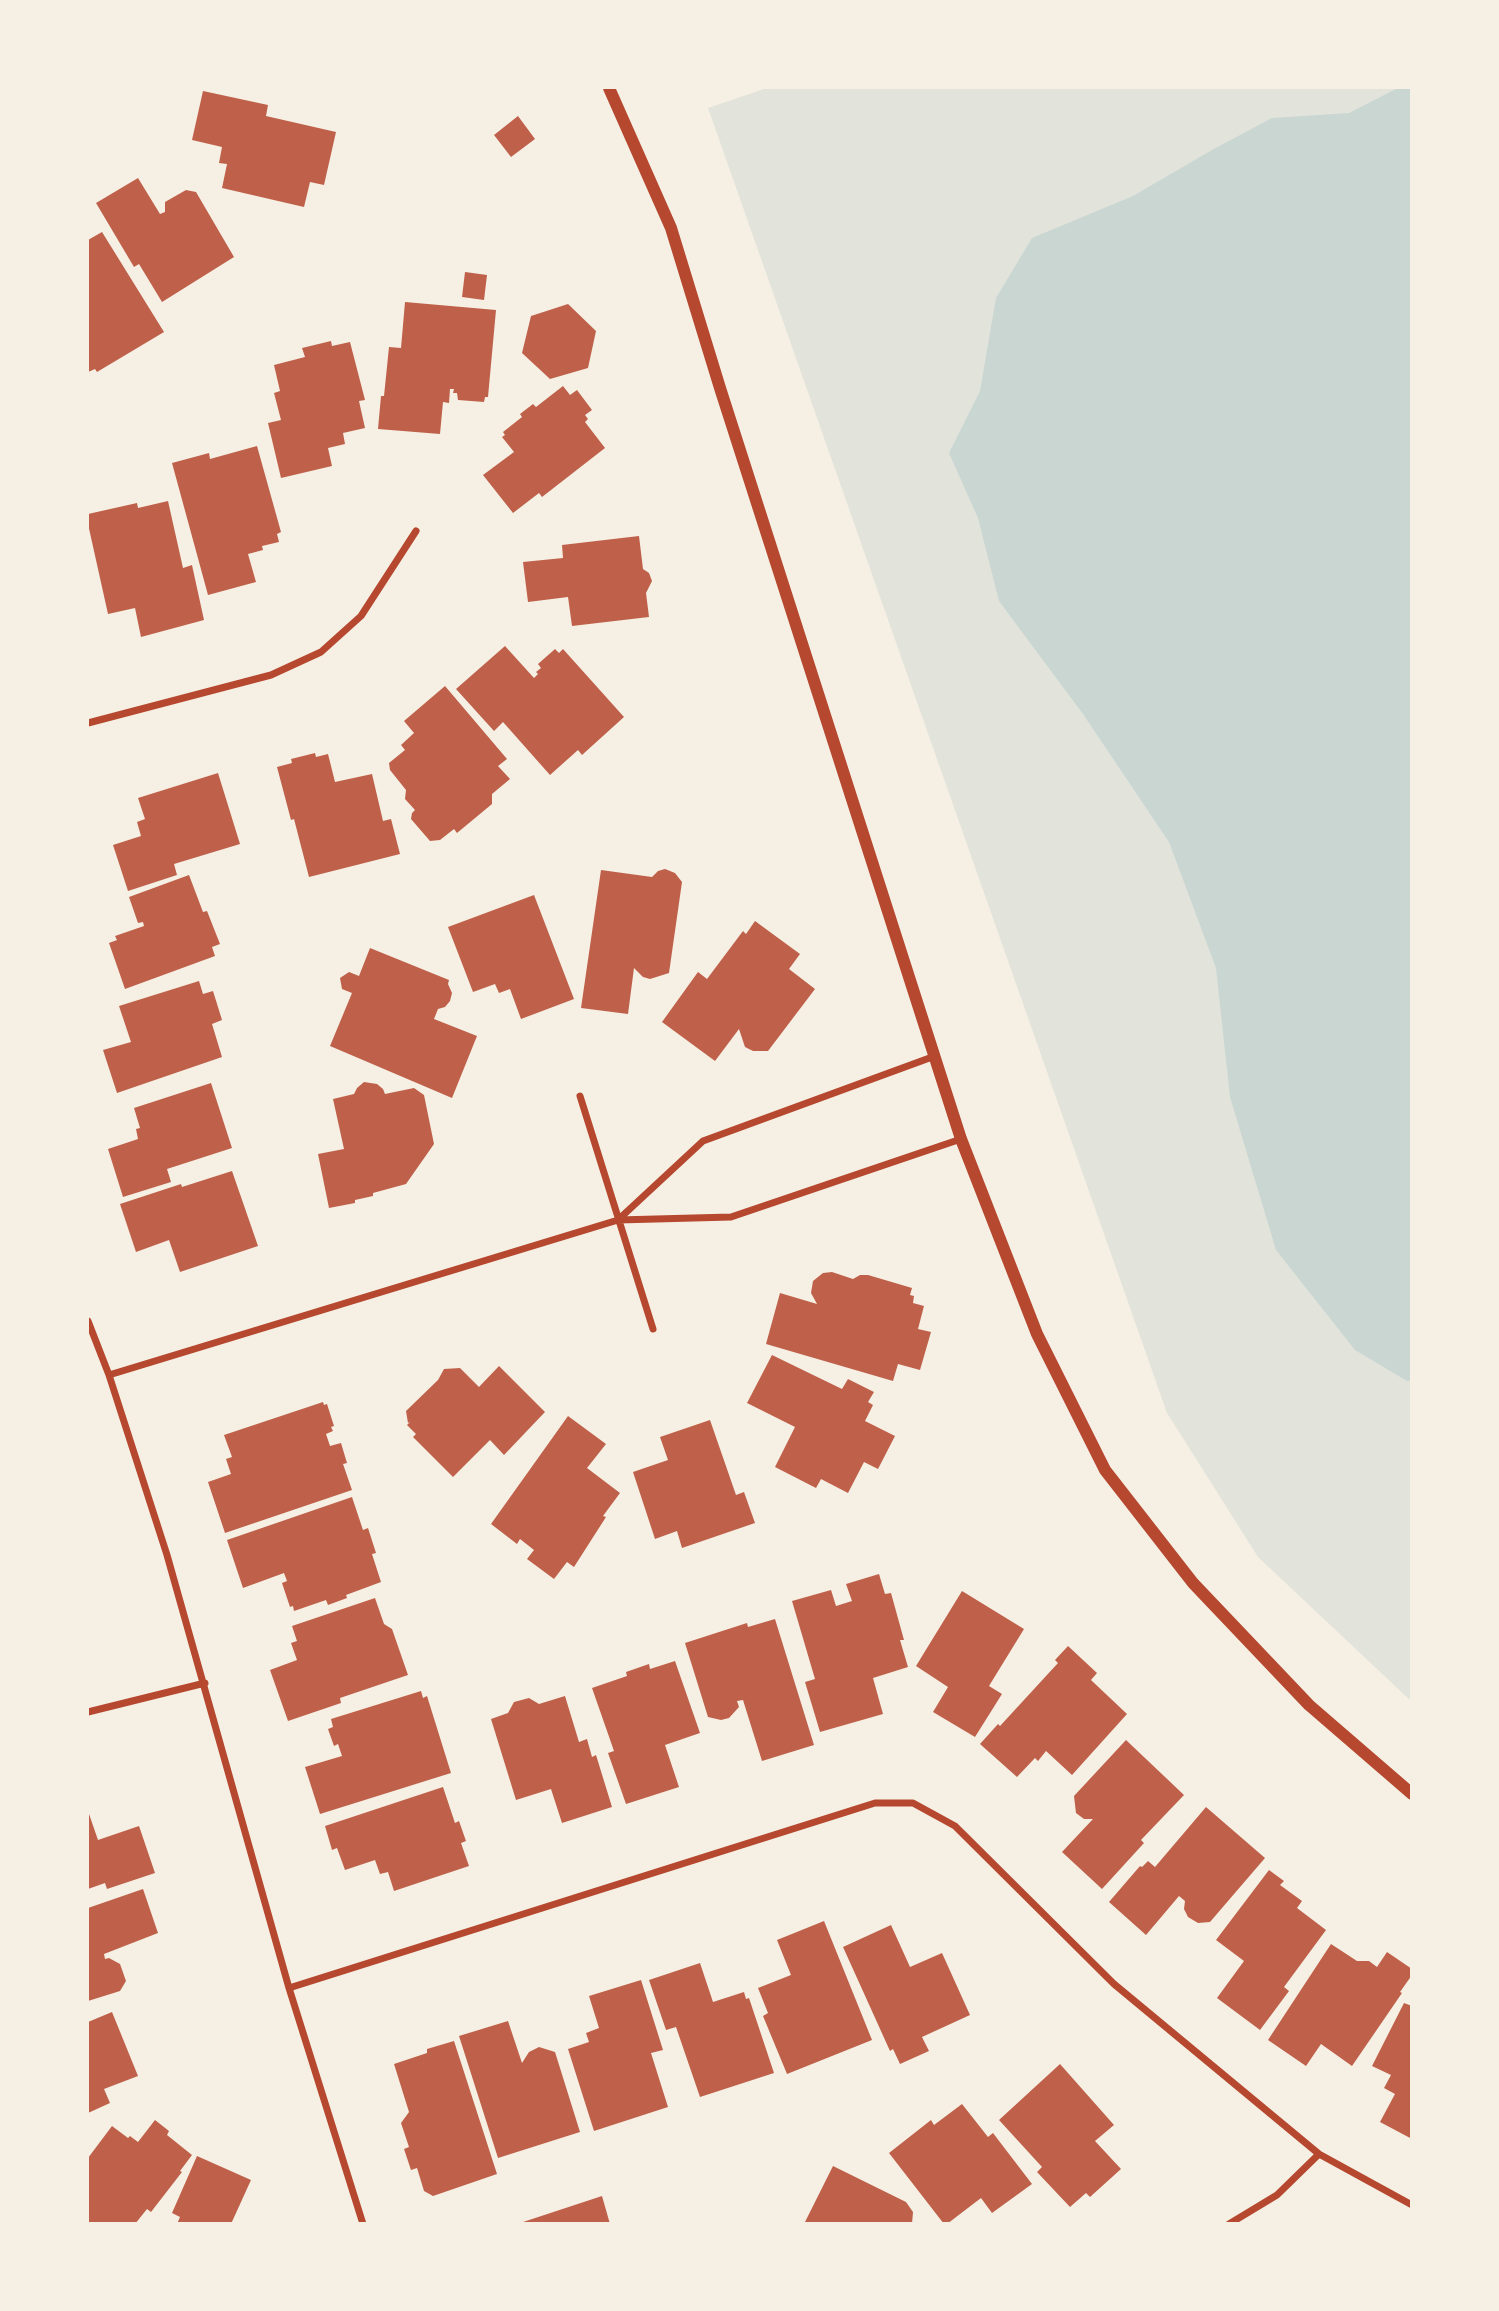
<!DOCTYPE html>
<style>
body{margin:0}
#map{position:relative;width:1499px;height:2311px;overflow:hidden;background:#f6efe4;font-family:"Varela Round",sans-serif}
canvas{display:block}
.frame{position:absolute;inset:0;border:89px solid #f6efe4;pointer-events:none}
</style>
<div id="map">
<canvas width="1499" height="2311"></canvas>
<div class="frame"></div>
</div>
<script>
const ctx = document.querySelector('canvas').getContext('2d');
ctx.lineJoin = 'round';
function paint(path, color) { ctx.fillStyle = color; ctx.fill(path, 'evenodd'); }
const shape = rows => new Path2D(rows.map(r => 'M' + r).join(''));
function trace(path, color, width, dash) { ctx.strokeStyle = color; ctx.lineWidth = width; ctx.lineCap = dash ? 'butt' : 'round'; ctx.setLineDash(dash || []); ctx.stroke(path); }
const green = shape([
 [767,88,1411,88,1411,1701,1258,1557,1167,1413,708,108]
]);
const water = shape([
 [1398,88,1412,88,1412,1380,1407,1381,1355,1350,1276,1250,1230,1097,1216,968,1169,842,1083,714,999,601,978,518,949,453,980,391,996,298,1032,238,1133,196,1212,150,1272,118,1349,113]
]);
const building = shape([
 [203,91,268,105,266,116,336,132,324,185,310,182,304,207,222,188,227,164,219,163,222,147,192,140],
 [518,116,535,139,511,157,494,135],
 [138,178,160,214,165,212,165,202,186,190,196,192,234,257,162,302,139,264,134,267,96,203],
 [102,232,164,332,97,372,95,369,88,372,88,240],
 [465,272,487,275,484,300,462,297],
 [405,302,496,310,488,397,485,397,484,402,458,400,457,393,453,393,454,389,450,389,449,403,443,402,440,434,378,429,381,396,384,396,389,347,401,348],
 [568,304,596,331,588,368,550,379,522,353,531,316],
 [331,341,332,346,350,342,365,400,359,401,365,428,343,433,345,444,328,448,332,466,281,478,268,423,281,420,274,393,280,391,274,365,305,357,302,348],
 [563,386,570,395,577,390,592,410,585,415,588,419,585,422,605,448,542,497,539,493,513,513,483,475,514,452,502,437,505,435,503,432,522,417,520,414,533,404,536,407],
 [257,446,281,532,277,534,279,542,262,546,263,550,248,554,256,582,208,595,172,463,209,453,210,459],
 [168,501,183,568,192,565,204,620,141,637,135,608,108,614,88,524,88,514,137,503,138,508],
 [639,536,643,569,649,573,652,581,646,593,649,617,572,626,568,597,528,602,523,562,563,558,562,545],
 [505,646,534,678,538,674,536,672,541,668,538,664,555,649,559,653,563,649,624,717,582,755,578,750,550,775,503,722,494,731,456,689],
 [445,686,507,759,498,766,510,779,492,794,492,804,457,833,454,829,440,840,430,841,411,819,412,813,415,810,405,799,406,790,390,770,389,763,405,750,401,745,414,733,404,721],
 [315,753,316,757,328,754,335,782,372,774,383,821,391,819,400,854,309,877,294,819,291,820,277,767,292,763,291,759],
 [218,773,240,844,174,864,177,875,128,891,113,845,141,836,137,822,145,819,138,798],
 [665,869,675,873,682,882,669,973,650,979,643,977,634,968,628,1014,581,1008,601,870,652,877,658,871],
 [189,875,203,912,207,911,220,944,212,947,215,956,125,989,109,943,117,940,115,936,144,926,143,922,138,923,129,897],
 [534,895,574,999,521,1019,510,989,499,993,495,984,473,992,448,927],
 [755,921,800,954,789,969,815,989,768,1051,753,1051,745,1047,739,1029,715,1061,662,1022,698,972,707,979,743,931,746,934],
 [370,948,449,980,448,984,452,993,450,1001,445,1007,438,1009,434,1019,477,1036,452,1098,330,1046,352,993,342,989,340,978,349,972,359,976],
 [199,981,203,994,213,991,222,1020,212,1024,222,1057,117,1093,103,1050,131,1042,119,1006],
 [364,1082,377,1084,383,1089,385,1094,414,1088,424,1095,434,1144,406,1184,373,1193,373,1196,355,1200,355,1203,329,1208,318,1154,344,1149,333,1099,354,1094,357,1088],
 [211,1083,232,1148,167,1169,171,1182,123,1197,108,1149,138,1139,136,1129,140,1128,134,1108],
 [232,1171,258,1246,180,1272,169,1240,136,1252,120,1204,181,1184,182,1187],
 [832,1272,853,1279,860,1275,868,1275,912,1288,910,1295,914,1296,913,1303,924,1306,918,1329,931,1332,920,1370,898,1364,893,1381,766,1344,780,1293,817,1304,811,1293,813,1281,823,1273],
 [772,1355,842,1389,848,1379,874,1392,868,1402,873,1405,865,1421,895,1436,878,1469,864,1462,848,1493,821,1479,816,1488,775,1467,795,1427,747,1403],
 [499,1366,545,1412,504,1455,490,1440,453,1477,413,1437,416,1434,407,1425,410,1422,408,1423,406,1411,438,1380,444,1369,460,1368,479,1387],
 [323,1402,324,1405,327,1404,334,1426,331,1427,333,1431,326,1434,330,1446,341,1443,347,1463,343,1464,352,1490,225,1533,208,1482,231,1474,226,1459,232,1457,224,1435],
 [568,1416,606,1444,587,1468,620,1493,603,1516,606,1517,574,1567,567,1562,554,1579,527,1559,534,1550,520,1539,517,1544,491,1524],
 [710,1420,736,1495,744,1492,755,1523,682,1548,677,1531,655,1539,633,1472,668,1460,660,1437],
 [352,1497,363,1530,368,1528,376,1553,372,1554,381,1582,346,1595,347,1598,328,1605,326,1600,294,1611,293,1606,290,1607,282,1583,287,1581,284,1573,243,1588,227,1540],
 [879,1574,885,1594,891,1593,904,1640,900,1640,908,1667,873,1678,883,1714,820,1732,805,1682,815,1679,792,1601,831,1590,836,1606,852,1601,846,1584],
 [962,1591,1024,1629,989,1686,1002,1694,975,1737,933,1712,948,1687,916,1666],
 [375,1598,384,1624,392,1629,408,1675,340,1698,341,1703,288,1721,270,1670,297,1660,291,1643,297,1641,292,1626],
 [775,1619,814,1745,762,1761,743,1700,737,1701,739,1707,729,1718,721,1720,708,1717,685,1643,747,1623,748,1627],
 [1068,1646,1097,1673,1091,1680,1127,1714,1072,1775,1046,1751,1038,1761,1035,1758,1017,1777,980,1744,998,1724,1000,1726,1058,1663,1055,1660],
 [675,1661,700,1733,665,1745,679,1787,626,1804,608,1753,614,1751,592,1688,627,1676,626,1672,649,1664,650,1669],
 [421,1691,423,1698,427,1696,451,1773,320,1814,305,1767,342,1756,338,1744,334,1746,328,1729,333,1727,331,1719],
 [565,1696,579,1742,587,1739,592,1757,596,1755,612,1807,562,1823,551,1789,516,1800,491,1719,508,1713,514,1702,529,1698,539,1704],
 [1126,1740,1184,1795,1141,1840,1144,1843,1102,1889,1062,1852,1093,1819,1084,1819,1076,1813,1074,1796],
 [443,1787,455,1823,459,1821,466,1841,461,1843,469,1866,394,1891,388,1872,380,1874,375,1860,345,1870,337,1848,332,1850,325,1826],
 [1206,1807,1265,1858,1210,1922,1198,1923,1188,1917,1184,1909,1185,1901,1179,1896,1146,1935,1109,1902,1140,1866,1142,1867,1148,1861,1155,1867],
 [88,1811,98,1840,139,1826,155,1873,107,1889,105,1883,88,1889],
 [1269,1870,1284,1881,1280,1885,1302,1901,1297,1908,1326,1930,1284,1987,1289,1991,1260,2030,1217,1998,1244,1961,1216,1940],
 [143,1889,158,1933,104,1954,105,1959,109,1958,120,1964,126,1981,120,1991,88,2001,88,1908],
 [824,1921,872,2040,787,2074,763,2016,768,2013,758,1988,791,1975,777,1940],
 [891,1925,910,1967,942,1953,970,2015,922,2037,929,2051,900,2064,893,2049,890,2051,843,1947],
 [1331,1944,1357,1961,1369,1961,1377,1967,1387,1952,1412,1969,1412,1975,1400,1992,1402,1993,1352,2066,1321,2044,1306,2066,1268,2040],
 [700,1963,713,2002,744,1992,746,1999,749,1998,774,2073,700,2097,676,2027,666,2030,649,1980],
 [641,1980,663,2050,651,2053,668,2107,594,2131,568,2049,589,2042,586,2033,599,2028,589,1996],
 [1404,2003,1412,2006,1412,2139,1380,2122,1395,2094,1384,2088,1391,2075,1372,2066],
 [112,2012,138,2076,104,2089,110,2103,88,2113,88,2022],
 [508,2021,522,2063,529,2052,539,2047,555,2052,580,2132,498,2158,459,2036],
 [454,2041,497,2174,433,2196,424,2191,417,2168,411,2170,404,2149,409,2147,401,2123,409,2112,394,2064,427,2053,427,2049],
 [1060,2064,1114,2125,1095,2141,1121,2169,1090,2197,1086,2193,1070,2207,1037,2172,1042,2167,999,2120],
 [962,2104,988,2137,993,2133,1032,2184,992,2213,981,2198,947,2224,944,2224,889,2153,931,2120,934,2125],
 [155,2120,169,2131,167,2135,192,2155,180,2171,182,2172,151,2212,147,2209,135,2224,88,2224,88,2158,112,2126,128,2138,130,2136,138,2142],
 [197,2156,251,2180,231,2224,177,2224,180,2217,172,2213],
 [833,2166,906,2202,913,2212,912,2224,804,2224],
 [602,2196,610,2224,521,2224,520,2223]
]);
const minor = shape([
 [88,723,271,675,321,652,361,616,416,531],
 [580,1096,653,1329],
 [619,1219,703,1141,935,1056],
 [88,1321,109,1375,167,1555,289,1988,363,2224],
 [109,1375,618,1220,731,1217,961,1139],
 [88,1712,205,1683],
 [289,1988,875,1803,913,1803,955,1826,1114,1984,1319,2154,1412,2205],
 [1229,2224,1277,2195,1319,2154]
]);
const tertiary = shape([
 [609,88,671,228,720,388,961,1139,1037,1334,1105,1470,1193,1583,1309,1705,1412,1794]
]);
paint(green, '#e2e4dc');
paint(water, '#c9d6d2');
paint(building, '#bf614a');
trace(minor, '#b5482f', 7);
trace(tertiary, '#b5482f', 12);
</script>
